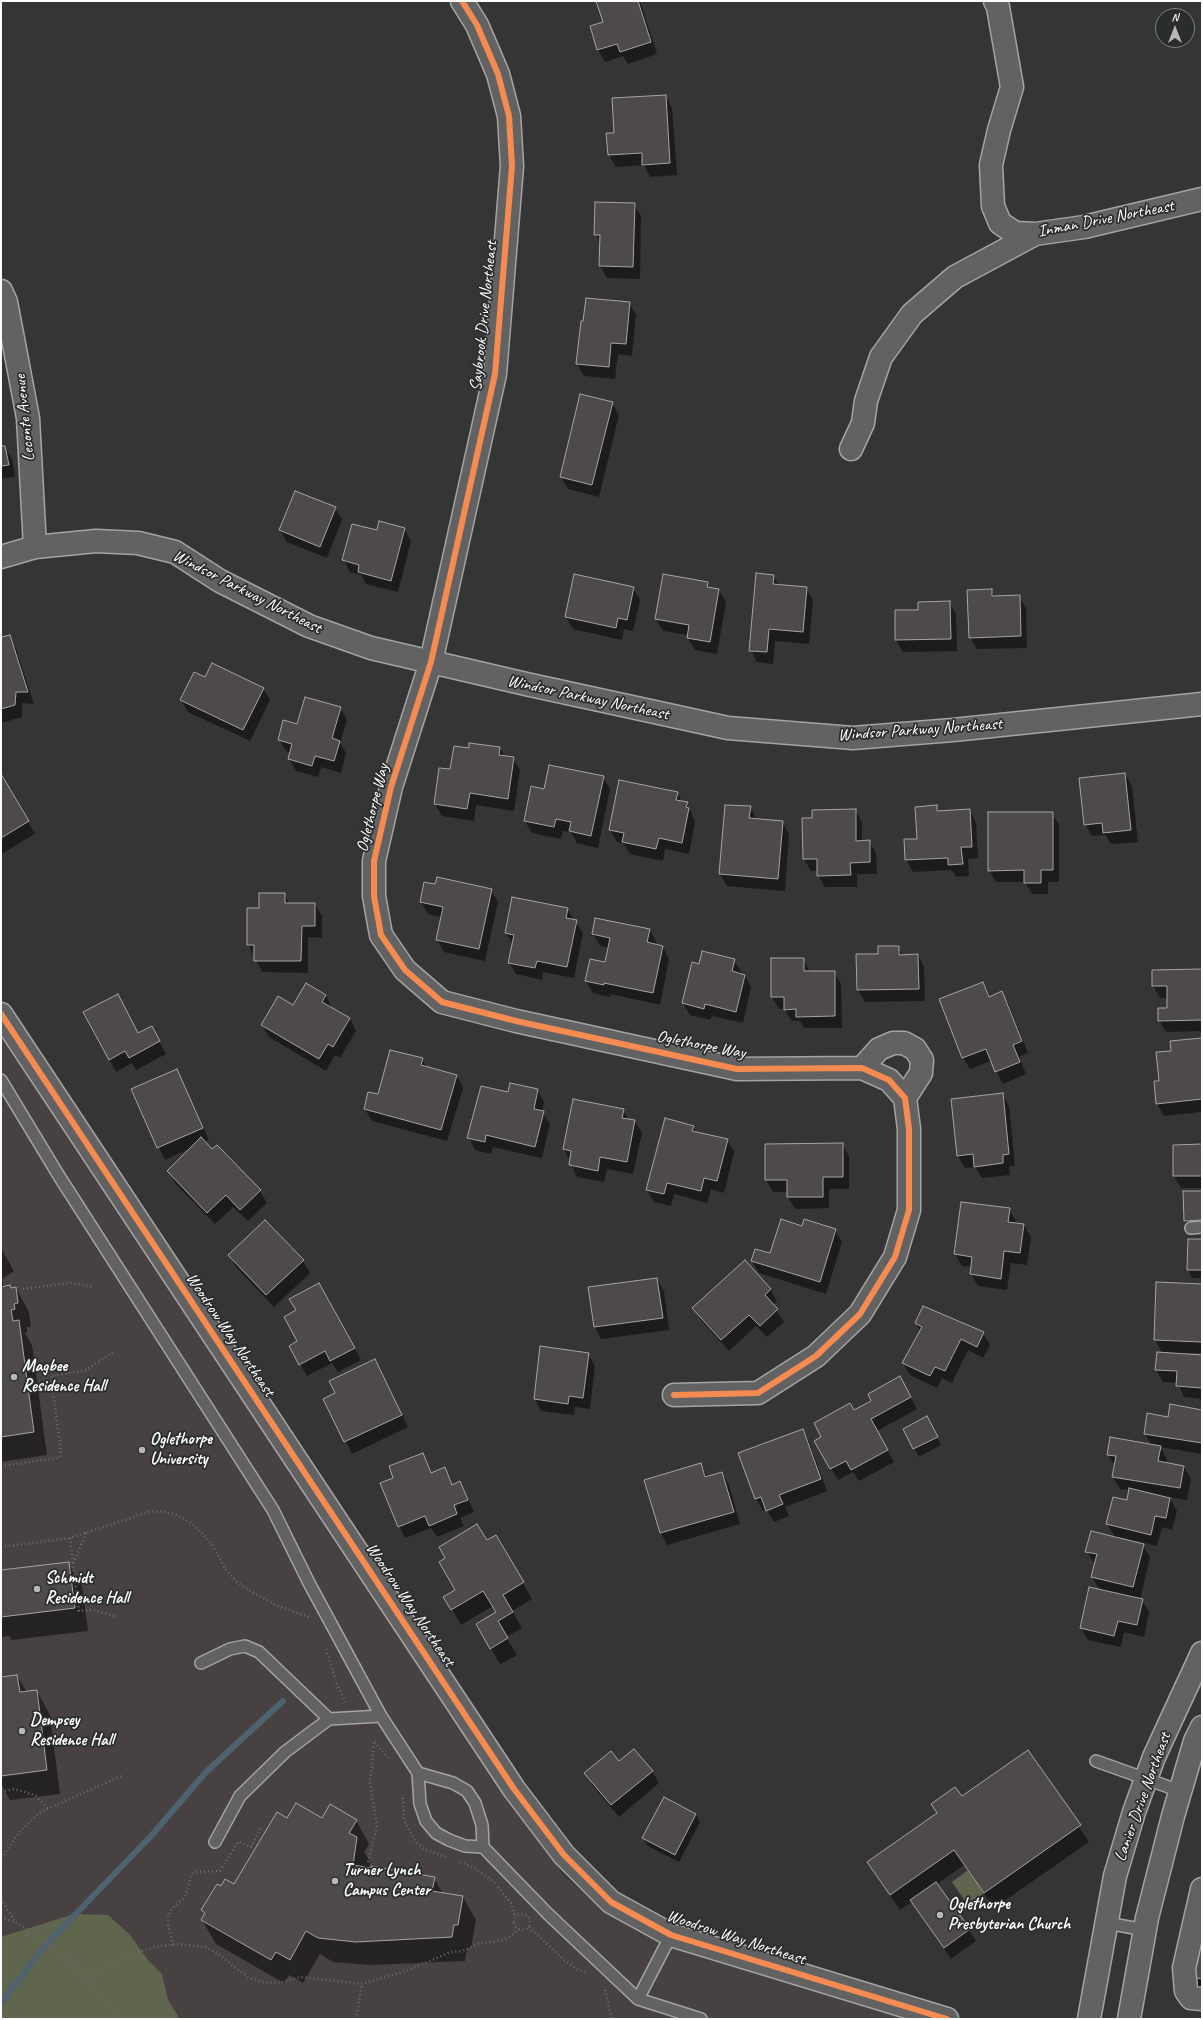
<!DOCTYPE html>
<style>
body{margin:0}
#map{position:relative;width:1203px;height:2020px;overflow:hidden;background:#363535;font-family:Caveat,sans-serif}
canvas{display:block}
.frame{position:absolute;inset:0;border:2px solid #fff;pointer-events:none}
.north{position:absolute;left:1155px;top:8px;width:40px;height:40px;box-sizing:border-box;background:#2a2d2e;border:1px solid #7f8182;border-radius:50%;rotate:0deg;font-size:11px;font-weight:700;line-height:16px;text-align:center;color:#fff}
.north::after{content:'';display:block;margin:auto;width:14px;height:18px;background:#b9b8b8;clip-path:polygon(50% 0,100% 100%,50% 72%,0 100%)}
</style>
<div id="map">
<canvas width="1203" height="2020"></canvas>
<div class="frame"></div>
<div class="north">N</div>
</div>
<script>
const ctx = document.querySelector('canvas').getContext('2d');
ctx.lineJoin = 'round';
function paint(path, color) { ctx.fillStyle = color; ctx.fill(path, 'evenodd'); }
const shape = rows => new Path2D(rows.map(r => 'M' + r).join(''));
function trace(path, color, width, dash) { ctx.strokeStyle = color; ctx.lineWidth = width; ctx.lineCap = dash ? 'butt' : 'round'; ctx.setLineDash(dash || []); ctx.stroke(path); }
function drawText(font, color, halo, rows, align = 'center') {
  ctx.font = font + ' Caveat,sans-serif'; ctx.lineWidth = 3.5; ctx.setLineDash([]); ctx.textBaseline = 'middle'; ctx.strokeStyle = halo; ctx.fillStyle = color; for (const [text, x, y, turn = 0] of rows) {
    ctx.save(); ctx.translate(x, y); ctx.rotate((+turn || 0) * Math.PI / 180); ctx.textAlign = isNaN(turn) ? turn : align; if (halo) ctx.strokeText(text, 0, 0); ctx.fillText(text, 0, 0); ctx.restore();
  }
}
const built = shape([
 [1,1024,563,1875,593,1900,630,1923,689,1954,905,2019,1,2019]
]);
const green = shape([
 [968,1870,984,1893,968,1905,952,1882],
 [74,1914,108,1915,130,1935,147,1959,162,1974,168,2000,178,2016,178,2019,1,2019,1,1937]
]);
const shadow = shape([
 [597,1,640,1,657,54,628,64,623,56,605,62,598,50,591,27,604,23],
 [666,96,672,108,677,175,650,177,644,165,616,167,609,155,616,134],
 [634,204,641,216,640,279,607,278,600,266,601,243,595,234],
 [629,303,636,315,632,356,618,354,615,379,584,376,577,364],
 [581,396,612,403,619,415,599,497,568,489,561,477],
 [1,446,5,447,12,459,15,477,1,479],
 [335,508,342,520,327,558,287,542,280,530],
 [404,529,411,541,398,592,366,584,361,575,350,572,344,560,377,531],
 [773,576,779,585,806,588,813,600,809,644,775,641,773,664,757,662,751,650],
 [707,583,710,589,719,590,726,602,717,654,695,650,688,638,688,635,663,631,656,619],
 [633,588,640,600,633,631,624,629,622,640,573,629,566,617],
 [991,590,995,596,1019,596,1026,608,1027,648,977,649,970,637],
 [949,602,956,614,957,651,903,652,896,640,896,611,919,611],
 [10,637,16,649,34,704,22,703,22,717,1,723,1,639],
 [205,679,263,688,270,700,250,741,188,712,181,700],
 [340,708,347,720,340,743,346,753,341,773,321,767,318,777,296,771,289,759,291,753,286,751,279,739,298,725],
 [470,744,500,748,505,757,513,758,520,770,514,811,476,805,474,821,442,816,435,804,451,770,469,749],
 [1125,774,1132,786,1138,842,1111,844,1105,835,1092,836,1085,824],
 [1,776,35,834,1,854],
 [603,777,610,789,598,848,577,843,571,832,563,831,561,839,532,833,525,821,545,790],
 [620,781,677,792,682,802,687,803,695,821,689,854,665,849,663,861,630,854,624,844,617,842,610,830],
 [750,807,757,820,782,822,789,834,785,891,727,886,720,874],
 [936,807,940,812,969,810,976,822,978,858,968,859,969,876,956,877,952,870,913,872,906,860],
 [855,810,862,822,862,841,869,841,876,853,877,874,857,874,857,887,825,887,818,875,818,871,811,871,804,859,813,819],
 [1052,813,1059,825,1059,882,1048,882,1048,894,1032,894,1025,882,996,882,989,870],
 [491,890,498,902,485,961,444,952,437,940,442,917,428,914,421,902],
 [284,894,290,904,315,904,322,916,322,938,308,937,308,973,262,972,248,944,260,909],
 [567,909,583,933,574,978,543,972,542,980,516,974,509,962,513,945,506,933],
 [650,930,656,942,656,945,663,947,669,959,660,1005,611,994,610,997,593,993,586,981,605,963,609,948,600,946,593,934],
 [898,947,903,956,918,955,924,967,925,1001,865,1002,858,990,857,955,879,955],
 [772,959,803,959,810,972,834,972,841,984,842,1028,804,1028,800,1021,792,1021,784,1009,779,1009,772,997],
 [734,960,741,972,741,974,745,975,751,987,743,1023,712,1016,710,1020,690,1015,683,1003,693,963,699,965],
 [1202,970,1202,1031,1166,1032,1159,1020,1168,1009,1168,998,1160,998,1153,986],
 [983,983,990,997,1002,993,1009,1005,1028,1053,1019,1057,1026,1074,1003,1084,991,1061,970,1069,963,1058],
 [326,995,332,1009,350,1019,356,1031,340,1058,335,1055,326,1071,269,1037,262,1025,294,1006],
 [84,1012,138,1034,158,1039,166,1054,136,1070,132,1063,116,1072],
 [1202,1039,1202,1112,1164,1116,1157,1104,1160,1082],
 [422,1059,427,1068,457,1076,463,1088,447,1141,372,1121,365,1109],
 [176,1070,209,1140,204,1142,212,1151,217,1146,260,1191,267,1203,248,1221,233,1207,215,1224,175,1183,168,1171,191,1148,165,1160,132,1090],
 [537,1090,544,1102,542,1112,550,1124,542,1158,493,1147,491,1154,475,1150,469,1138,509,1093],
 [1002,1094,1009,1106,1015,1166,1009,1166,1010,1175,982,1178,975,1167,965,1168,958,1156],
 [574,1100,623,1110,629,1120,635,1121,642,1133,633,1174,607,1169,604,1182,577,1177,564,1149],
 [693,1127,697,1133,727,1140,734,1152,724,1193,711,1189,707,1203,674,1194,671,1206,654,1202,647,1190],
 [842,1144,849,1156,849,1189,829,1189,829,1208,795,1209,788,1197,788,1192,773,1192,766,1180,766,1145],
 [1202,1145,1202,1188,1181,1188,1174,1176,1174,1146],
 [1202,1192,1202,1228,1190,1228,1185,1221],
 [1009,1209,1016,1221,1016,1224,1024,1225,1031,1237,1027,1265,1011,1263,1007,1290,978,1286,971,1274,972,1267,962,1266,955,1254],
 [803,1227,835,1230,842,1242,826,1294,759,1273,752,1261,770,1255],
 [1202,1240,1202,1278,1192,1278,1188,1270],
 [1,1248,14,1271,2,1279,4,1287,16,1288,29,1312,31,1327,27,1327,27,1332,25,1333,32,1345,47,1455,1,1462],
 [229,1255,303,1261,310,1273,274,1307,236,1267],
 [657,1279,664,1291,669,1330,601,1339,595,1327,589,1288],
 [1202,1285,1202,1353,1184,1353,1184,1355,1202,1356,1202,1399,1184,1397,1178,1383,1163,1382,1156,1370,1162,1353,1155,1340],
 [770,1289,777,1301,773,1305,784,1322,767,1337,756,1326,729,1351,701,1320,694,1308],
 [326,1296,361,1360,338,1372,332,1363,307,1376,290,1346,298,1342],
 [916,1323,983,1333,990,1345,983,1358,968,1350,952,1383,942,1378,937,1388,910,1375,903,1363,920,1331],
 [588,1354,595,1366,590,1409,575,1407,574,1415,541,1411,535,1399],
 [381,1372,408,1427,352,1454,325,1399],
 [900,1378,917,1409,877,1431,894,1462,859,1481,853,1472,838,1480,816,1441,854,1411,873,1401],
 [1202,1411,1202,1454,1160,1447,1167,1459,1166,1464,1184,1467,1191,1479,1187,1500,1169,1497,1177,1511,1172,1530,1162,1527,1157,1546,1118,1537,1118,1539,1143,1545,1150,1557,1140,1600,1142,1600,1149,1612,1144,1637,1124,1632,1121,1647,1088,1640,1081,1628,1101,1591,1092,1577,1095,1564,1086,1551,1116,1538,1107,1524,1127,1501,1130,1490,1120,1489,1113,1477,1115,1466,1108,1455,1152,1446,1145,1434,1169,1418],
 [931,1425,941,1445,919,1457,904,1429],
 [802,1430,809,1442,827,1491,785,1507,789,1516,774,1522,766,1509,763,1511,756,1499,739,1453],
 [422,1454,432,1474,444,1469,453,1485,460,1482,474,1512,460,1518,464,1526,437,1537,431,1528,405,1538,399,1526,395,1478],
 [701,1464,707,1476,722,1473,729,1485,740,1524,667,1545,661,1533,645,1481],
 [496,1536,532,1599,512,1611,522,1628,506,1637,517,1655,500,1664,477,1624,497,1613,493,1606,461,1625,445,1597,456,1590,487,1542],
 [68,1563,82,1586,88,1631,12,1640,9,1636,1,1637,1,1571],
 [17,1676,27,1692,37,1691,50,1715,60,1794,10,1800,1,1784,1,1678],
 [1028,1751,1089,1842,994,1908,964,1865,937,1884,976,1941,951,1959,912,1902,900,1910,868,1863],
 [619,1763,652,1771,659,1783,619,1817,593,1786,586,1774],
 [696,1814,700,1822,679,1862,648,1846,643,1838],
 [288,1819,356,1820,369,1844,364,1852,370,1861,369,1869,434,1878,443,1894,463,1897,476,1920,471,1948,467,1948,465,1961,370,1965,333,1962,320,1954,303,1983,289,1975,284,1983,216,1944,202,1920,205,1915,202,1910,221,1887,235,1886],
 [1202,1897,1202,1992,1198,1992,1189,1976]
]);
const stream = shape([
 [1,2003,42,1949,151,1836,206,1772,283,1701]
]);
const building = shape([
 [596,1,638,1,651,42,620,52,617,44,597,50,590,26,603,22,596,1],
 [666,95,670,163,642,165,642,153,608,155,606,133,614,133,612,98,666,95],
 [595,202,635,203,633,267,599,266,600,235,594,235,595,202],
 [586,298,630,302,626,344,611,343,609,367,576,364,581,321,583,321,586,298],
 [580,394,613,402,592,485,560,477,580,394],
 [1,446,5,446,9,465,1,466,1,446],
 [295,491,336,507,320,547,279,530,295,491],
 [379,521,405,528,391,581,358,572,359,565,342,560,352,524,377,530,379,521],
 [756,573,774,575,773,584,807,587,803,632,769,629,767,652,749,651,756,573],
 [574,574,634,587,627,620,618,618,616,628,565,617,574,574],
 [663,574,708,582,707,587,719,589,710,642,687,638,689,625,655,619,663,574],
 [992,589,992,596,1020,595,1021,636,969,638,967,590,992,589],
 [950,601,951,639,895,640,895,610,918,610,918,602,950,601],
 [10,635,28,692,16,692,15,705,1,709,1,637,10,635],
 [212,663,264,688,243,730,180,700,194,672,205,677,212,663],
 [305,697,341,707,332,738,340,741,334,761,315,756,312,766,288,759,292,744,278,740,283,720,297,724,305,697],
 [469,743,500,747,499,755,514,757,508,799,470,793,467,809,434,804,439,768,450,769,454,746,469,748,469,743],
 [549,765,604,776,591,836,569,831,571,822,556,819,554,827,524,821,531,786,544,789,549,765],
 [1125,773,1131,830,1103,833,1102,823,1084,825,1079,778,1125,773],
 [1,774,29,821,1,838,1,774],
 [619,780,678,792,676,800,688,802,686,807,689,808,682,843,659,838,656,849,622,842,624,833,609,830,619,780],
 [725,805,751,806,749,818,783,821,778,879,719,874,725,805],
 [937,805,937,811,970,809,972,847,961,847,963,864,948,865,948,858,905,860,904,839,917,839,915,807,937,805],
 [856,809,856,841,870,840,870,862,850,863,851,875,817,876,817,859,803,859,802,818,812,818,812,810,856,809],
 [988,812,1053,812,1053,870,1041,870,1041,883,1024,883,1024,870,988,871,988,812],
 [437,877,492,889,479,949,436,940,443,907,420,902,424,882,435,884,437,877],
 [259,893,285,893,285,903,315,903,315,926,302,926,301,961,254,961,254,945,247,945,247,908,259,908,259,893],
 [512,897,568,908,566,918,577,920,567,967,537,961,535,968,508,963,514,935,505,933,512,897],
 [595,918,650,929,647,942,663,946,653,993,604,983,604,985,585,981,590,959,605,962,610,938,592,934,595,918],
 [878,946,899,946,899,955,918,954,919,989,857,990,856,954,878,954,878,946],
 [702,951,735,959,732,971,745,975,736,1012,705,1004,704,1009,682,1003,692,962,699,964,702,951],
 [771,958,804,958,804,971,835,971,835,1016,796,1017,796,1009,784,1010,784,997,771,997,771,958],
 [1202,969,1202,1020,1158,1021,1158,1008,1167,1008,1167,986,1152,986,1152,970,1202,969],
 [983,982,989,997,1002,991,1022,1041,1013,1045,1020,1062,995,1072,986,1049,962,1058,939,999,983,982],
 [306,983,326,995,322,1002,350,1018,333,1047,328,1044,319,1059,261,1025,278,996,293,1005,306,983],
 [118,994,138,1033,152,1026,160,1041,129,1058,125,1051,109,1060,83,1012,118,994],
 [1202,1038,1202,1099,1156,1104,1154,1081,1159,1081,1156,1052,1171,1051,1170,1041,1202,1038],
 [390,1050,423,1058,421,1065,457,1075,441,1130,364,1109,368,1092,378,1094,390,1050],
 [177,1069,203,1128,157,1148,131,1089,177,1069],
 [510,1083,538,1089,534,1109,544,1111,535,1147,486,1135,485,1142,467,1138,481,1086,508,1092,510,1083],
 [1003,1093,1009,1154,1003,1155,1003,1163,974,1167,973,1154,957,1156,951,1099,1003,1093],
 [573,1099,624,1109,622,1118,635,1120,627,1162,600,1157,598,1171,569,1165,571,1151,563,1149,573,1099],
 [665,1118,694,1126,692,1131,728,1139,717,1181,704,1178,701,1191,667,1183,664,1194,646,1190,665,1118],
 [201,1137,212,1149,217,1145,261,1190,240,1210,226,1195,207,1213,167,1171,201,1137],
 [843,1143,843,1177,823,1177,823,1197,787,1197,787,1180,765,1180,765,1144,843,1143],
 [1202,1144,1202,1176,1173,1176,1173,1145,1202,1144],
 [1183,1191,1202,1191,1202,1220,1184,1221,1183,1191],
 [961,1202,1010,1208,1008,1222,1024,1224,1020,1253,1004,1251,1001,1279,970,1274,972,1257,954,1254,961,1202],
 [781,1219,802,1226,804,1219,836,1229,820,1282,751,1261,755,1249,770,1253,781,1219],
 [265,1220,304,1260,266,1295,228,1255,265,1220],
 [1188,1239,1202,1239,1202,1270,1187,1270,1188,1239],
 [745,1260,771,1289,765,1295,778,1309,760,1326,749,1315,721,1340,692,1308,745,1260],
 [657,1278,663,1318,594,1327,588,1287,657,1278],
 [1156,1282,1202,1284,1202,1342,1154,1340,1156,1282],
 [319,1283,355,1348,330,1361,325,1351,299,1365,289,1346,297,1341,284,1317,296,1310,289,1299,319,1283],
 [10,1285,11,1288,16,1287,18,1303,14,1304,15,1309,11,1310,13,1321,19,1320,34,1432,1,1437,1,1287,10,1285],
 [923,1306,984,1332,977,1347,961,1339,945,1371,935,1367,930,1376,902,1363,922,1327,915,1323,923,1306],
 [540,1346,589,1353,583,1398,569,1396,568,1404,534,1399,540,1346],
 [1157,1352,1202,1355,1202,1388,1176,1386,1177,1371,1155,1370,1157,1352],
 [375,1359,402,1415,344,1442,323,1399,335,1393,329,1381,375,1359],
 [900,1376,911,1397,871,1419,888,1450,851,1470,846,1461,830,1469,814,1441,821,1437,814,1423,850,1403,854,1410,871,1401,868,1394,900,1376],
 [1170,1404,1202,1410,1202,1443,1144,1434,1147,1413,1168,1417,1170,1404],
 [927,1416,938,1437,913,1449,903,1429,927,1416],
 [803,1429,821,1479,779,1495,783,1504,766,1511,761,1497,755,1499,738,1453,803,1429],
 [1110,1437,1161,1446,1158,1461,1184,1466,1180,1488,1112,1477,1116,1456,1107,1455,1110,1437],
 [423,1453,431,1473,445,1467,452,1485,460,1481,468,1500,454,1505,457,1514,429,1526,425,1516,398,1527,380,1483,393,1478,389,1466,423,1453],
 [701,1463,705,1477,722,1472,734,1512,660,1533,644,1480,701,1463],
 [1129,1488,1170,1498,1166,1518,1155,1516,1151,1535,1106,1524,1113,1497,1127,1500,1129,1488],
 [477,1524,487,1540,496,1535,524,1582,503,1595,513,1612,498,1621,508,1638,490,1649,476,1624,496,1612,483,1591,451,1610,443,1597,455,1590,439,1562,445,1558,439,1547,477,1524],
 [1091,1531,1144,1544,1133,1587,1091,1577,1097,1554,1085,1552,1091,1531],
 [69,1562,75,1608,1,1617,1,1570,69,1562],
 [1089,1587,1143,1599,1137,1625,1118,1621,1114,1636,1080,1628,1089,1587],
 [17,1675,20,1692,37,1690,47,1770,1,1776,1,1677,17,1675],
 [634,1749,653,1771,611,1805,584,1773,611,1751,619,1761,634,1749],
 [1028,1750,1081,1825,984,1893,954,1850,890,1895,867,1862,937,1813,931,1804,955,1787,962,1796,1028,1750],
 [664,1797,696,1814,675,1855,642,1838,664,1797],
 [296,1803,322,1818,330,1804,357,1820,349,1833,357,1837,353,1865,371,1868,371,1866,435,1877,432,1891,463,1896,458,1925,454,1925,452,1937,356,1942,318,1938,306,1931,290,1960,276,1952,271,1960,201,1920,205,1913,201,1910,217,1884,221,1886,225,1879,234,1884,277,1812,287,1818,296,1803],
 [936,1882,970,1929,944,1948,910,1900,936,1882],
 [1202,1893,1202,1979,1188,1976,1202,1893]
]);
const path = shape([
 [23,1289,71,1283,94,1287],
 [1,1466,59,1458,61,1453,51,1376,86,1370,113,1352],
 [86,1533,73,1564,79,1611,95,1610,117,1617],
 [70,1538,73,1564],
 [1,1547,70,1538,149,1512,160,1511,174,1514,190,1522,202,1533,213,1546,226,1570,237,1582,254,1593,276,1605,311,1618],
 [326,1649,338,1687,346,1702],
 [1,1792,14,1789,25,1792,36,1796,48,1809],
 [403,1798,404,1820,415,1841,424,1849,448,1858],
 [1,1858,22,1829,41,1812,121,1776],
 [368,1862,377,1826,370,1783,374,1741,388,1758],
 [460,1862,476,1869,495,1883],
 [498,1887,511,1903,515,1917],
 [1,1899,16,1923],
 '514 1922a8 8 0 1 1 16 0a8 8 0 1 1-16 0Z',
 [1,1917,17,1923,59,1953,108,2003,120,2019],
 [529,1927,564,1960,578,1970,586,1972],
 [173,1945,168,1924,168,1916,172,1909,185,1897,192,1874,195,1872,220,1871,238,1842,251,1847,261,1828],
 [87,1982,98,1971,129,1955,154,1947,176,1944,205,1947,219,1954,238,1970,252,1979,262,1982,278,1983,301,1977,362,1984,406,1971,451,1952,462,1951,478,1944,504,1940,512,1935,518,1929],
 [605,1990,612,2019],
 [356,2019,362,1984]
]);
const lane = shape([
 [1,1080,59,1176,273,1510,309,1583,381,1716,418,1773,420,1804,426,1821,436,1833,449,1840,465,1846,483,1847,548,1914,638,1999,701,2019],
 [1191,1228,1202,1227],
 [201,1663,230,1649,245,1646,259,1652,329,1719,381,1716],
 [1096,1761,1180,1791],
 [418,1773,453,1783,467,1791,475,1803,482,1825,483,1847],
 [215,1842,240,1796,285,1752,329,1719],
 [1107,1923,1145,1930],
 [638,1999,671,1935]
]);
const street = shape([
 [462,1,477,25,498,74,509,116,512,166,495,374,431,662,391,787,374,861,374,896,381,935,405,970,442,1002,516,1021,737,1069,862,1068,889,1080,905,1098,909,1129,909,1210,895,1257,860,1314,816,1356,758,1393,674,1395],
 [995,1,998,7,1012,87,999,130,991,165,993,206,1000,223,1015,233,1035,234,1084,227,1202,199],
 [1,291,6,302,28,418,35,547],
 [851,449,863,423,866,401,881,357,912,314,955,277,1035,234],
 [1,1014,514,1789,564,1855,611,1902,671,1935,947,2019],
 [862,1068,879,1049,893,1043,904,1043,915,1049,922,1060,921,1073,905,1098],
 [1202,1889,1184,1968,1186,1991,1191,1998,1202,1999],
 [1089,2019,1115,1876,1134,1812,1154,1757,1202,1653],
 [1129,2019,1147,1918,1173,1816,1195,1741,1202,1727]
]);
const secondary = shape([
 [1,557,35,547,96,541,138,543,175,552,220,581,309,626,371,648,526,684,728,728,853,738,953,730,1202,704]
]);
const cycleway = shape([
 [462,1,477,25,498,74,509,116,512,166,495,374,431,662,391,787,374,861,374,896,381,935,405,970,442,1002,516,1021,737,1069,862,1068,889,1080,905,1098,909,1129,909,1210,895,1257,860,1314,816,1356,758,1393,674,1395],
 [1,1014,514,1789,564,1855,611,1902,671,1935,947,2019]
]);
const markers = [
 [14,1377,4,"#b9b8b8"],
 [142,1450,4,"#b9b8b8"],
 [37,1589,4,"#b9b8b8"],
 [22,1731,4,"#b9b8b8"],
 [335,1881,4,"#b9b8b8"],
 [940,1915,4,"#b9b8b8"]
];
const streetNames = [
 ["Inman Drive Northeast",1106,219,-11],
 ["Saybrook Drive Northeast",484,316,-84],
 ["Leconte Avenue",25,418,-96],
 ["Windsor Parkway Northeast",247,592,27],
 ["Windsor Parkway Northeast",588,698,12],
 ["Windsor Parkway Northeast",920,730,-4],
 ["Oglethorpe Way",373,808,-76],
 ["Oglethorpe Way",701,1045,11],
 ["Woodrow Way Northeast",230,1335,56],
 ["Woodrow Way Northeast",410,1605,56],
 ["Lanier Drive Northeast",1143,1797,-70],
 ["Woodrow Way Northeast",736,1938,18]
];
const poiNames = [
 ["Magbee",22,1367],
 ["Residence Hall",22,1387],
 ["Oglethorpe",150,1440],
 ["University",150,1460],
 ["Schmidt",45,1579],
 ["Residence Hall",45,1599],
 ["Dempsey",30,1721],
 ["Residence Hall",30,1741],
 ["Turner Lynch",343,1871],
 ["Campus Center",343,1891],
 ["Oglethorpe",948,1905],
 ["Presbyterian Church",948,1925]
];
paint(built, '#474241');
paint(green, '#60654e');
paint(shadow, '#0007');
trace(stream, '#4e636f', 6);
paint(building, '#4e4a49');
trace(building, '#a5a4a4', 1);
trace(lane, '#a5a4a4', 14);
trace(street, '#a5a4a4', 25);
trace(secondary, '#a5a4a4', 25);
trace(path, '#6c6c6c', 2.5, [1, 3]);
trace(lane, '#626262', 11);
trace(street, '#626262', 22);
trace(secondary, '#626262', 22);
trace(cycleway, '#f68b52', 6);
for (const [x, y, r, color] of markers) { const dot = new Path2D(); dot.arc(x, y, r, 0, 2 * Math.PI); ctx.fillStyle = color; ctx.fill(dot); trace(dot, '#2a2d2e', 1.5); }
drawText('17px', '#fff', '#2a2d2e', streetNames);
drawText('bold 17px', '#fff', '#2a2d2e', poiNames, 'left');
</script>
